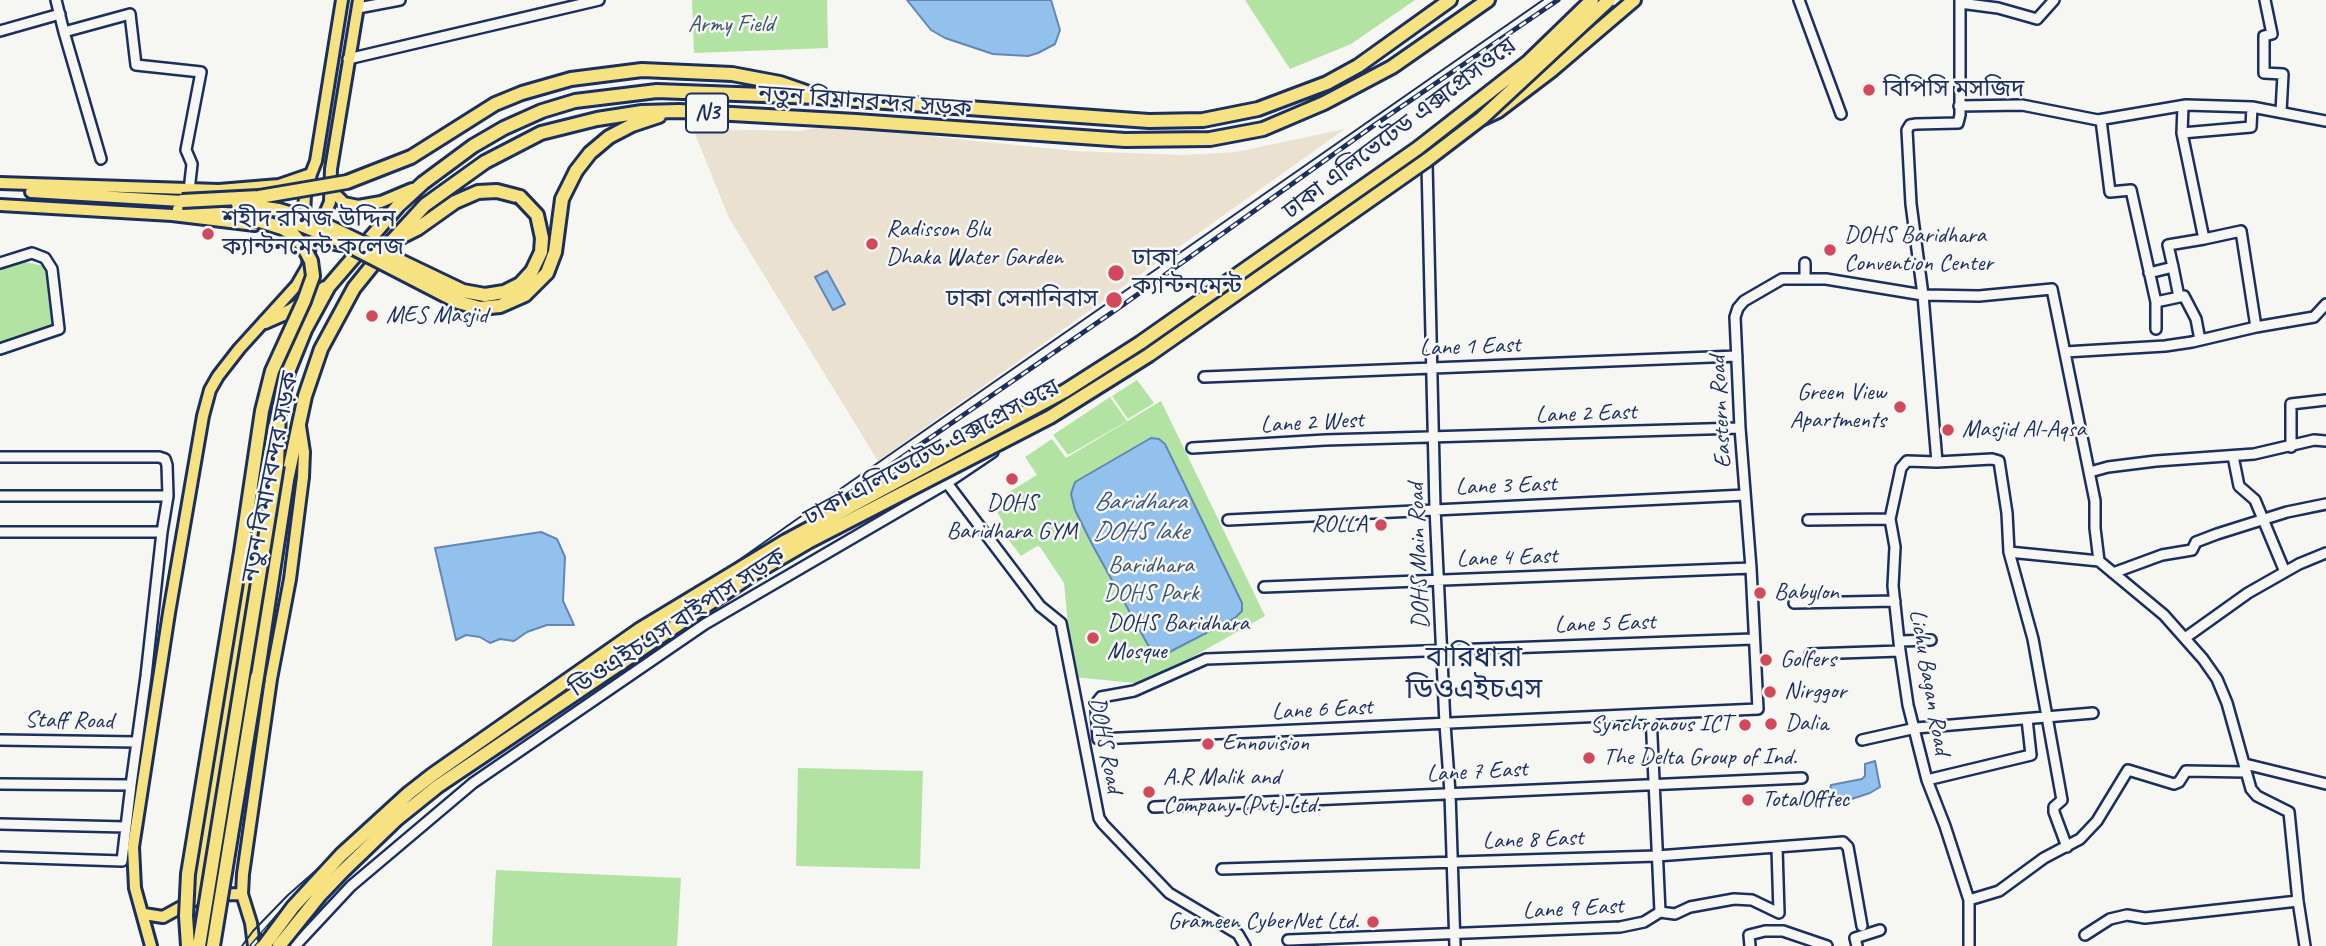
<!DOCTYPE html>
<meta charset="utf-8">
<style>
body{margin:0}
canvas{display:block;background:#f6f6f2}
</style>
<canvas width="2326" height="946"></canvas>
<script>
const ctx = document.querySelector('canvas').getContext('2d');
ctx.lineJoin = 'round';
function paint(path, color) { ctx.fillStyle = color; ctx.fill(path, 'evenodd'); }
const shape = rows => new Path2D(rows.map(r => 'M' + r).join(''));
function trace(path, color, width, dash) { ctx.strokeStyle = color; ctx.lineWidth = width; ctx.lineCap = dash ? 'butt' : 'round'; ctx.setLineDash(dash || []); ctx.stroke(path); }
function drawText(font, color, halo, rows, align = 'center') {
  ctx.font = font + ' Caveat,"Noto Sans Bengali",sans-serif'; ctx.lineWidth = 5; ctx.setLineDash([]); ctx.textBaseline = 'middle'; ctx.strokeStyle = halo; ctx.fillStyle = color; for (const [text, x, y, turn = 0] of rows) {
    ctx.save(); ctx.translate(x, y); ctx.rotate((+turn || 0) * Math.PI / 180); ctx.textAlign = isNaN(turn) ? turn : align; if (halo) ctx.strokeText(text, 0, 0); ctx.fillText(text, 0, 0); ctx.restore();
  }
}
const built = shape([
 [856,121,937,137,1075,151,1183,155,1236,152,1345,129,878,461,729,218,693,129,800,131]
]);
const green = shape([
 [692,0,827,0,828,48,694,53],
 [1245,0,1415,0,1351,44,1290,69],
 [5,258,45,266,55,329,0,342,0,260],
 [1137,380,1154,403,1128,419,1112,396],
 [1110,397,1127,421,1068,455,1053,435],
 [1161,401,1265,616,1145,684,1073,677,1064,583,1040,547,1037,546,1021,556,998,526,1003,522,996,510,1008,498,1006,494,1037,475,1025,457,1052,439,1066,458],
 [798,768,923,771,920,869,796,866],
 [496,870,681,878,677,946,492,946]
]);
const water = shape([
 [907,0,1051,0,1060,30,1055,44,1038,53,1028,56,993,54,945,38,931,30,907,0],
 [827,271,845,304,833,310,815,277,827,271],
 [1151,438,1159,439,1165,444,1242,603,1242,611,1235,618,1158,658,1153,654,1093,546,1075,510,1071,494,1075,482,1151,438],
 [541,532,557,539,565,557,563,601,574,625,547,625,527,632,514,641,500,639,490,643,480,637,466,635,456,640,435,548,541,532],
 [1875,761,1880,787,1870,793,1833,805,1828,798,1831,785,1862,779,1865,776,1865,764,1875,761]
]);
const minor = shape([
 [56,0,64,32],
 [1799,0,1841,114],
 [2265,0,2272,34,2264,36,2264,73,2283,74,2281,112],
 [1960,3,1998,8,2037,19,2054,0],
 [358,8,400,0],
 [0,31,60,14],
 [348,59,599,0],
 [1547,65,1582,37],
 [1959,106,2022,105,2098,120,2186,105,2252,107,2326,121],
 [2101,120,2110,192,2131,190,2156,302,2156,329],
 [2182,133,2183,106],
 [101,159,64,32,130,14,136,65,201,72,186,150,192,164,189,191],
 [1427,163,1435,508,1445,724,1450,793,1455,946],
 [2204,239,2241,231,2256,327],
 [0,263,32,253,45,258,52,269,59,329,0,349],
 [1805,263,1805,279],
 [2173,267,2168,245,2204,239,2182,133,2251,127,2252,107],
 [2149,273,2173,267,2179,297],
 [2156,302,2184,296,2196,319,2200,340],
 [2065,352,2165,346,2192,342,2256,327,2314,317,2326,304],
 [1204,377,1737,356],
 [2291,447,2291,404,2326,400],
 [1192,448,1325,440,1740,428],
 [2233,456,2239,486,2255,500,2285,572],
 [0,457,159,457,165,459,167,465,168,496,162,532,146,676,131,785,0,784],
 [1937,462,1923,295,1911,204,1907,130,1910,125,1916,124,1958,123,1960,115,1960,0],
 [2090,472,2108,467,2156,461,2254,454,2314,440,2326,441],
 [947,483,1040,606,1061,623,1099,818,1103,824,1169,893,1238,934,1245,946],
 [0,496,168,496],
 [1228,520,1745,495],
 [1808,520,1890,519],
 [0,532,162,532],
 [2009,552,2099,561,2164,615,2203,659,2217,679,2227,703,2251,789,2257,796,2289,812,2298,901,2305,946],
 [2113,573,2162,555,2192,550,2196,542,2217,534,2287,512,2326,504],
 [1264,587,1751,568],
 [1794,603,1895,601],
 [2185,638,2248,593,2299,564,2326,553],
 [1753,639,1206,659,1134,691,1101,697,1097,702,1096,710,1098,739,1758,709,1751,568,1740,428,1735,317,1738,308,1744,301,1782,279,1826,279,1923,295,1979,296,2052,289,2095,501,2095,528,2099,561],
 [1901,641,1931,640],
 [1810,654,1900,651],
 [1651,715,1660,912],
 [0,740,137,742],
 [1862,740,1916,728,2093,713],
 [2245,764,2326,784],
 [1927,780,2031,755,2027,719],
 [1154,807,1802,778],
 [0,824,126,827,131,785,128,785],
 [0,857,122,861,126,827,121,827],
 [1222,869,1657,856,1843,842,1848,847,1862,926],
 [1969,900,1999,891,2044,858,2080,839,2097,821,2128,770,2174,784,2179,782,2186,771,2246,772],
 [1660,912,1675,914,1690,907,1734,899,1752,900,1779,913,1777,848],
 [2085,935,2110,919,2127,915,2145,918,2298,901],
 [1288,940,1620,927,1644,922,1660,912],
 [295,946,351,886,473,783,705,624,947,483,993,452],
 [1750,946,1749,935,1765,931,1783,931,1827,946],
 [1857,946,1855,938,1880,930],
 [1969,946,1969,900,1945,826,1927,780,1908,705,1900,651,1893,586,1895,547,1890,519,1901,468,1907,461,1937,462,1992,459,1999,461,2007,513,2009,552,2033,639,2062,800,2054,807,2054,812,2067,847]
]);
const major = shape([
 [0,183,219,190,279,185,311,174,316,161,342,0],
 [330,189,344,203,358,206,381,202,412,189],
 [31,192,182,201],
 [0,205,172,215,255,225],
 [178,209,237,214],
 [318,230,330,202,331,169,359,0],
 [305,238,340,245],
 [198,896,261,479,270,436,277,419],
 [144,914,163,917,203,895,242,894],
 [151,946,135,888,133,847,169,613,203,416,210,390,218,376,239,349,297,285,308,266,310,240,304,215,305,195,311,174],
 [254,946,251,923,242,894,243,874,271,679,290,579,303,477,304,452,300,426]
]);
const highway = shape([
 [732,74,780,83,806,92],
 [1483,118,1498,111,1552,70,1634,0],
 [576,171,590,153,609,137,632,125,659,116],
 [395,240,417,229,455,202,478,192,497,191,520,197],
 [265,322,290,311,325,288],
 [277,465,279,412,288,372,305,330,329,286,398,206,423,183,473,146,504,128,542,111,575,101,657,91,816,97,1149,121,1203,120,1258,109,1327,83,1358,66,1450,0],
 [257,677,287,480,305,396,321,349,354,288,391,242,425,205,485,162,541,133,597,119,642,112,679,111,856,121,1125,140,1210,139,1263,129,1324,103,1392,67,1488,0]
]);
const tram = shape([
 [242,946,253,931,288,895,352,839,530,708,790,524,1543,0]
]);
const rail = shape([
 [252,946,292,900,353,846,795,531,1120,307,1373,126,1558,0]
]);
const highwayBridge = shape([
 [182,201,259,197,347,182,411,157,495,104,522,93,571,79,642,70,732,74],
 [238,204,279,210,319,222,463,291,485,295,504,292,520,284,532,271,541,252,542,238,537,215,520,197],
 [296,223,338,240,458,302,480,308,500,306,525,295,547,273,555,252,562,199,576,171],
 [188,946,186,916,188,874,241,552,262,411,272,371,304,301,313,276,311,261,303,246,293,234,282,228,237,214],
 [199,946,277,465],
 [213,946,257,677],
 [264,946,293,907,341,855,409,793,432,775,639,630,786,541,1065,391,1140,343,1418,148,1528,62,1592,0],
 [279,946,320,895,341,873,397,819,438,786,753,574,808,542,1050,417,1149,355,1427,160,1482,118,1609,0]
]);
const markers = [
 [1869,90,7,"#d1495b"],
 [208,234,7,"#d1495b"],
 [872,244,7,"#d1495b"],
 [1830,250,7,"#d1495b"],
 [1116,273,9,"#d1495b"],
 [1114,300,9,"#d1495b"],
 [372,316,7,"#d1495b"],
 [1900,407,7,"#d1495b"],
 [1948,430,7,"#d1495b"],
 [1012,479,7,"#d1495b"],
 [1381,525,7,"#d1495b"],
 [1760,593,7,"#d1495b"],
 [1093,638,7,"#d1495b"],
 [1766,660,7,"#d1495b"],
 [1770,692,7,"#d1495b"],
 [1771,724,7,"#d1495b"],
 [1745,725,7,"#d1495b"],
 [1208,744,7,"#d1495b"],
 [1589,758,7,"#d1495b"],
 [1149,792,7,"#d1495b"],
 [1748,800,7,"#d1495b"],
 [1373,922,7,"#d1495b"]
];
const shields = [
 [707,113,42]
];
const shieldNames = [
 ["N3",707,113]
];
const parkNames = [
 ["Army Field",731,25],
 ["Baridhara",1151,566],
 ["DOHS Park",1151,594]
];
const poiNames = [
 ["বিপিসি মসজিদ",1883,90],
 ["শহীদ রমিজ উদ্দিন",222,220],
 ["ক্যান্টনমেন্ট কলেজ",222,248],
 ["Radisson Blu",886,230],
 ["Dhaka Water Garden",886,258],
 ["DOHS Baridhara",1844,236],
 ["Convention Center",1844,264],
 ["ঢাকা",1132,259],
 ["ক্যান্টনমেন্ট",1132,287],
 ["ঢাকা সেনানিবাস",1098,300,"right"],
 ["MES Masjid",386,316],
 ["Green View",1886,393,"right"],
 ["Apartments",1886,421,"right"],
 ["Masjid Al-Aqsa",1962,430],
 ["DOHS",1012,504,"center"],
 ["Baridhara GYM",1012,532,"center"],
 ["ROLLA",1367,525,"right"],
 ["Babylon",1774,593],
 ["DOHS Baridhara",1107,624],
 ["Mosque",1107,652],
 ["Golfers",1780,660],
 ["Nirggor",1784,692],
 ["Dalia",1785,724],
 ["Synchronous ICT",1731,725,"right"],
 ["Ennovision",1222,744],
 ["The Delta Group of Ind.",1603,758],
 ["A.R Malik and",1163,778],
 ["Company (Pvt) Ltd.",1163,806],
 ["TotalOfftec",1762,800],
 ["Grameen CyberNet Ltd.",1359,922,"right"]
];
const streetNames = [
 ["নতুন বিমানবন্দর সড়ক",865,102,4],
 ["ঢাকা এলিভেটেড এক্সপ্রেসওয়ে",1400,129,-37],
 ["Lane 1 East",1470,347,-2],
 ["Eastern Road",1721,412,-93],
 ["Lane 2 East",1586,414,-2],
 ["Lane 2 West",1312,423,-3],
 ["ঢাকা এলিভেটেড এক্সপ্রেসওয়ে",932,453,-28],
 ["নতুন বিমানবন্দর সড়ক",271,477,-79],
 ["Lane 3 East",1506,486,-2],
 ["DOHS Main Road",1419,556,-92],
 ["Lane 4 East",1507,558,-2],
 ["ডিওএইচএস বাইপাস সড়ক",678,623,-33],
 ["Lane 5 East",1605,624,-2],
 ["Lichu Bagan Road",1929,682,80],
 ["Lane 6 East",1322,710,-3],
 ["Staff Road",69,721,1],
 ["DOHS Road",1105,745,79],
 ["Lane 7 East",1477,772,-3],
 ["Lane 8 East",1533,840,-2],
 ["Lane 9 East",1573,909,-3]
];
const waterNames = [
 ["Baridhara",1140,502],
 ["DOHS lake",1140,532]
];
const quarterNames = [
 ["বারিধারা",1474,659],
 ["ডিওএইচএস",1474,691]
];
paint(built, '#ebe1d1');
paint(green, '#b3e3a3');
paint(water, '#93c1ed');
trace(water, '#6387b4', 2);
trace(minor, '#1b2f5e', 14);
trace(major, '#1b2f5e', 16);
trace(highway, '#1b2f5e', 18);
trace(minor, '#f6f6f2', 9);
trace(major, '#f7e281', 10);
trace(highway, '#f7e281', 12);
trace(tram, '#1b2f5e', 2);
trace(rail, '#1b2f5e', 5);
trace(rail, '#f6f6f2', 2.5, [8]);
trace(highwayBridge, '#1b2f5e', 18, []);
trace(highwayBridge, '#f7e281', 12);
for (const [x, y, r, color] of markers) { const dot = new Path2D(); dot.arc(x, y, r, 0, 2 * Math.PI); ctx.fillStyle = color; ctx.fill(dot); trace(dot, '#f6f6f2', 2.5); }
for (const [x, y, w] of shields) { const box = new Path2D(); box.roundRect(x - w / 2, y - 19.5, w, 39, 5); ctx.fillStyle = '#f6f6f2'; ctx.fill(box); trace(box, '#1b2f5e', 2); }
drawText('bold 23px', '#1b2f5e', null, shieldNames);
drawText('24px', '#39536c', '#f6f6f2', parkNames);
drawText('24px', '#1b2f5e', '#f6f6f2', poiNames, 'left');
drawText('24px', '#1b2f5e', '#f6f6f2', streetNames);
drawText('italic 26px', '#395482', '#f6f6f2', waterNames);
drawText('28px', '#1b2f5e', '#f6f6f2', quarterNames);
</script>
